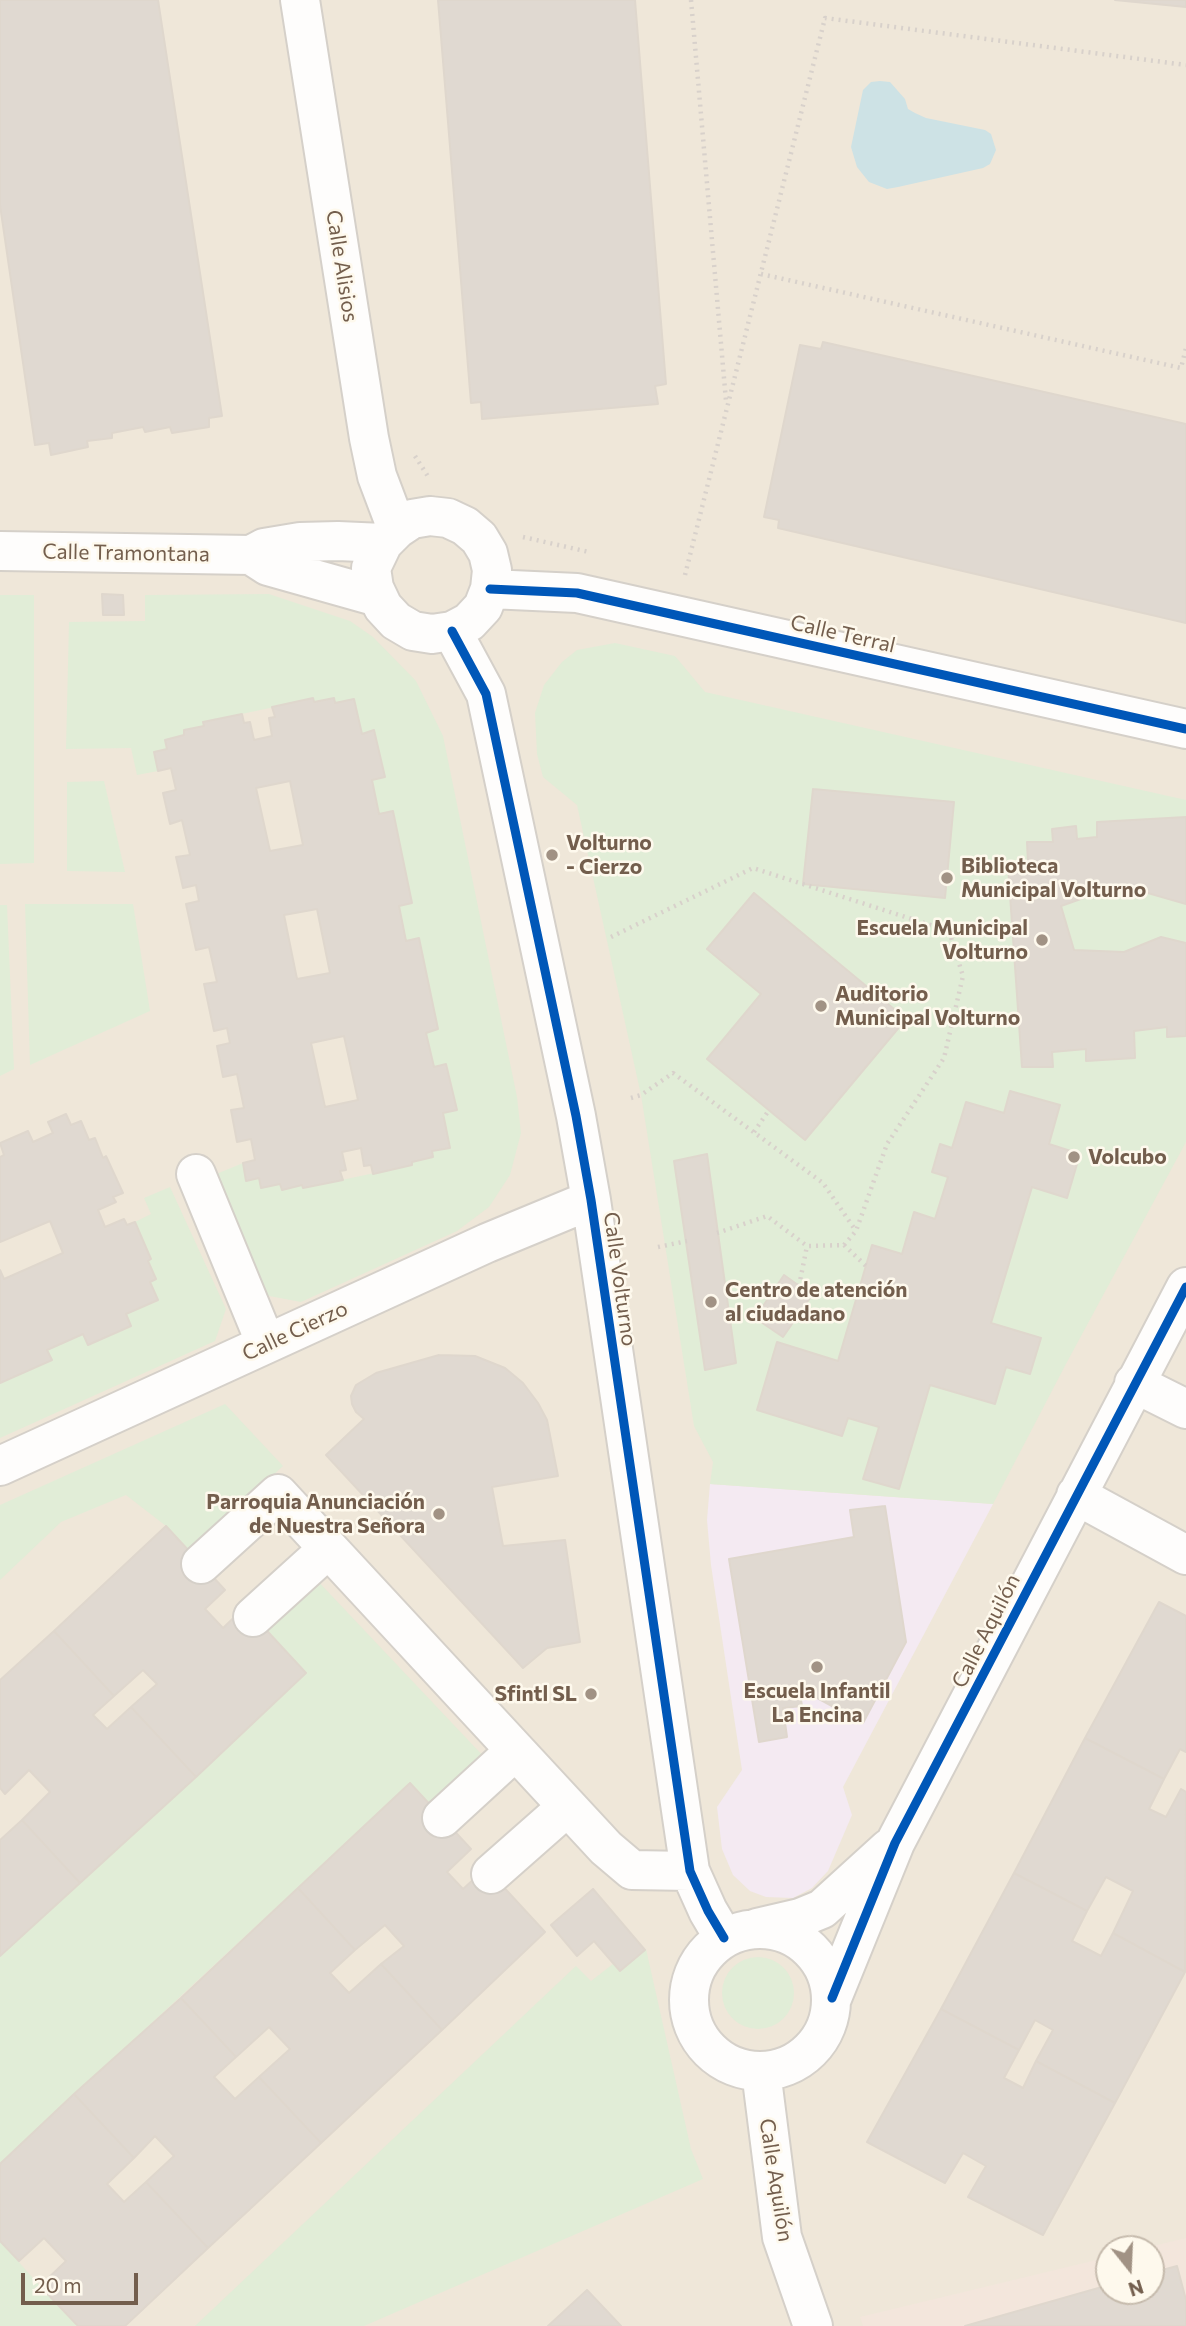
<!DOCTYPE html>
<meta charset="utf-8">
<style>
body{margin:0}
#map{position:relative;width:1186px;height:2326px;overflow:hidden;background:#f6f3eb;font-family:Commissioner,sans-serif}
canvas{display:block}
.north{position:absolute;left:1095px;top:2235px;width:70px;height:70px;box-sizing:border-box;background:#fef9ed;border:2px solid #c6bbad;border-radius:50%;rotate:162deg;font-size:19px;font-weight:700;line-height:28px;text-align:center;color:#735e4d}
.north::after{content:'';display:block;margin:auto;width:24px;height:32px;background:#a19284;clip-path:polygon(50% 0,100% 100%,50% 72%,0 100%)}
.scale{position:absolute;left:21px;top:2273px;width:117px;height:32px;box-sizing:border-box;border:4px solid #735e4d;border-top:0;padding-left:9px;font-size:21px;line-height:24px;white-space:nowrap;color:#735e4d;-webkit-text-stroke:5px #fef9ed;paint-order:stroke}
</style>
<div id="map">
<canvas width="1186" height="2326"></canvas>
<div class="north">N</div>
<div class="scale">20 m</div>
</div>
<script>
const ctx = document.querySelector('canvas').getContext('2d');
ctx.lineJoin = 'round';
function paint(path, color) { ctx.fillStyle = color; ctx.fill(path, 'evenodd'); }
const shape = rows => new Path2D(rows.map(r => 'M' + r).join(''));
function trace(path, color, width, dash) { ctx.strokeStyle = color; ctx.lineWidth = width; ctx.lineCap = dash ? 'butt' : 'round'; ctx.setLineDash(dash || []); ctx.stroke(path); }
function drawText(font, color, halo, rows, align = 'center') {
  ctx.font = font + ' Commissioner,sans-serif'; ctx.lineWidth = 5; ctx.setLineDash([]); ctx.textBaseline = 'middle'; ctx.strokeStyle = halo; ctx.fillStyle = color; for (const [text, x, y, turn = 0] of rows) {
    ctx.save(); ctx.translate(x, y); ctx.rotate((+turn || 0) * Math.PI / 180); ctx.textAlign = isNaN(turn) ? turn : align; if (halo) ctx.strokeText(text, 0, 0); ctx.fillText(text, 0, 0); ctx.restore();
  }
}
const residential = shape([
 [0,0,1186,0,1186,2326,0,2326],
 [1109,2249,1151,2249,1151,2291,1109,2291]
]);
const commercial = shape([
 [1186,2238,1186,2326,863,2326,860,2317,1109,2257,1109,2291,1151,2291,1151,2249,1141,2249]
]);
const education = shape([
 [710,1484,993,1504,843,1787,852,1815,828,1871,812,1888,793,1898,766,1897,750,1891,733,1875,722,1849,717,1807,742,1770,711,1565,707,1520]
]);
const green = shape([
 [269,594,350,621,373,637,416,681,443,736,517,1097,521,1133,510,1175,489,1207,457,1231,301,1302,264,1295,214,1175,243,1163,246,1181,259,1178,261,1188,280,1184,282,1190,302,1185,304,1188,412,1165,412,1162,433,1157,432,1151,450,1148,443,1113,457,1109,447,1064,434,1067,426,1033,438,1029,419,939,406,941,399,906,412,902,393,812,379,814,372,780,385,777,374,731,362,734,354,700,335,703,333,698,314,702,312,699,204,722,204,726,184,730,184,735,167,749,154,752,158,771,137,775,131,748,66,749,69,622,145,621,145,595],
 [0,595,34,595,34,863,0,864],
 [615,643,675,656,705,692,1186,800,1186,1142,1067,1362,993,1504,710,1484,713,1462,694,1426,641,1095,577,805,543,777,537,754,535,713,544,685,562,662,577,650],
 [104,781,125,872,67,871,67,782],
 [25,904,133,904,150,1011,30,1065],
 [0,905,7,905,14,1069,0,1076],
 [170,1187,226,1309,215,1341,0,1438,0,1383,51,1361,47,1350,83,1334,88,1345,131,1327,126,1314,158,1301,150,1282,156,1279,148,1261,151,1259,135,1222,151,1214,144,1198],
 [225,1404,283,1466,190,1552,166,1526,126,1495,61,1522,0,1580,0,1505],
 [313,1576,486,1759,433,1808,410,1783,0,2164,0,1956,306,1673,260,1623],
 [646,1949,691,2149,703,2179,364,2326,195,2326,576,1966,591,1981,613,1964,620,1971],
 '722 1993a36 36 0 1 1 72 0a36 36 0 1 1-72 0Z',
 [0,2241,40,2286,78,2326,0,2326]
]);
const water = shape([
 [880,81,890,82,905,99,908,109,915,113,926,118,985,130,991,134,996,150,990,164,983,168,898,187,887,189,869,182,857,167,851,147,863,90,871,82]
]);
const building = shape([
 [0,0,158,0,222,416,209,418,209,427,172,433,170,427,145,432,143,427,112,433,112,438,87,441,88,447,51,455,49,443,35,445,0,205,0,0],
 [438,0,635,0,666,384,655,386,658,404,482,419,481,402,471,403,438,0],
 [1115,0,1186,0,1186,7,1115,0],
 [823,342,1186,424,1186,623,778,528,779,520,764,517,800,345,821,349,823,342],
 [102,594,123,595,124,615,103,615,102,594],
 [313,698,314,702,334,698,335,703,354,699,362,734,374,730,385,777,372,780,379,814,393,811,412,903,399,906,406,941,419,938,438,1029,426,1033,434,1067,446,1064,457,1110,443,1113,450,1148,432,1151,433,1157,412,1162,412,1165,373,1174,371,1165,364,1166,361,1148,342,1152,346,1170,340,1171,343,1180,303,1188,302,1185,282,1190,280,1184,261,1188,259,1178,246,1181,243,1163,255,1160,251,1139,237,1142,231,1110,244,1108,237,1074,223,1077,217,1046,230,1043,227,1028,214,1031,204,984,217,982,209,947,196,950,186,904,199,901,196,885,183,888,176,857,190,855,182,820,170,824,163,793,176,790,171,768,158,771,154,752,167,749,165,740,184,735,184,730,204,726,203,722,242,714,244,723,250,722,254,740,272,736,269,718,275,717,272,707,313,698],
 [290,781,303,845,270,851,256,788,290,781],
 [317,909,330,973,297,979,284,915,317,909],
 [344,1036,358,1100,325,1107,311,1043,344,1036],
 [813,789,954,802,945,898,803,884,813,789],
 [1186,817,1186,904,1120,885,1061,906,1074,950,1124,952,1161,937,1186,943,1186,1036,1167,1037,1167,1027,1134,1031,1135,1058,1086,1061,1086,1049,1052,1052,1053,1067,1022,1067,1008,866,1028,864,1027,842,1053,842,1052,829,1076,826,1077,839,1097,837,1097,822,1186,817],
 [754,893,906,1019,805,1140,707,1059,761,994,707,949,754,893],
 [1010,1091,1060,1105,1049,1144,1080,1154,1067,1198,1032,1187,991,1323,1041,1338,1030,1374,1006,1367,995,1404,930,1385,899,1489,863,1479,879,1427,848,1418,842,1436,757,1410,777,1342,838,1361,872,1245,902,1254,914,1212,935,1219,948,1177,932,1172,940,1144,952,1148,966,1102,1004,1113,1010,1091],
 [66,1114,71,1125,81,1121,89,1140,95,1138,103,1158,106,1156,123,1193,113,1197,116,1202,98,1210,105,1227,124,1219,127,1225,135,1222,151,1259,148,1261,156,1279,150,1282,158,1300,126,1314,131,1326,88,1345,83,1334,47,1350,52,1360,0,1383,0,1270,4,1279,63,1253,50,1221,0,1242,0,1157,4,1155,0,1143,28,1131,33,1142,53,1133,48,1122,66,1114],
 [707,1154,736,1363,705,1370,674,1161,707,1154],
 [784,1275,812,1295,783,1337,755,1318,784,1275],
 [439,1355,475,1356,505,1368,523,1383,538,1403,547,1420,558,1476,492,1487,503,1546,565,1540,580,1642,547,1648,523,1668,326,1455,364,1419,356,1412,352,1404,351,1396,356,1385,376,1373,439,1355],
 [885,1506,906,1642,863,1723,799,1688,802,1706,783,1708,787,1737,759,1742,729,1559,854,1537,850,1510,885,1506],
 [166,1526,225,1590,205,1609,223,1628,245,1607,306,1673,196,1777,131,1707,157,1684,143,1670,114,1696,54,1631,166,1526],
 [1159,1602,1186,1616,1186,1752,1180,1749,1164,1779,1085,1738,1159,1602],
 [54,1631,114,1696,93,1715,107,1729,131,1707,196,1777,80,1883,22,1820,50,1792,29,1770,5,1794,0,1788,0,1680,54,1631],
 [1085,1738,1164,1779,1149,1809,1166,1817,1181,1789,1186,1792,1185,1972,1113,1933,1133,1891,1106,1877,1087,1911,1014,1873,1085,1738],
 [410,1783,471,1849,447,1872,463,1889,486,1868,545,1932,442,2030,381,1964,404,1946,385,1925,355,1950,298,1888,410,1783],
 [22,1820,80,1883,0,1956,0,1840,22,1820],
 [1014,1873,1087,1911,1072,1941,1101,1956,1113,1933,1185,1972,1115,2103,1036,2061,1053,2030,1035,2020,1019,2050,941,2009,1014,1873],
 [298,1888,355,1950,330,1973,349,1993,381,1964,442,2030,321,2143,259,2077,290,2049,269,2027,236,2057,181,1998,298,1888],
 [593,1889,645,1950,620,1971,594,1941,577,1956,551,1925,593,1889],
 [181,1998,236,2057,214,2077,235,2099,259,2077,321,2143,208,2248,146,2182,174,2156,155,2136,134,2158,74,2094,181,1998],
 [941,2009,1019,2050,1004,2078,1023,2088,1036,2061,1115,2103,1043,2235,968,2197,986,2166,963,2153,945,2183,867,2142,941,2009],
 [74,2094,134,2158,107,2184,124,2202,146,2182,208,2248,125,2326,78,2326,40,2286,66,2261,44,2238,19,2261,0,2241,0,2164,74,2094],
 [1177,2266,1186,2300,1186,2326,965,2326,1109,2285,1109,2291,1151,2291,1151,2273,1177,2266],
 [587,2290,621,2326,548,2326,587,2290]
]);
const path = shape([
 [691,0,726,401],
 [761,274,1181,368,1186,348],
 [415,456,429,478],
 [523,537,589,552],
 [685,575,825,18,1186,65],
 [611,937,753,868,949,931,963,976,944,1058,887,1144,856,1231,844,1245,807,1246,767,1216,717,1233],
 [957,956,1014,949],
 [631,1098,641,1095,673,1073,823,1183,856,1231],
 [754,1132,769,1110],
 [844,1245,866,1266],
 [658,1247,687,1241],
 [799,1286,807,1246]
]);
const minor = shape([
 [300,0,369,438,377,476,397,529],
 [430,516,448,518,465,526,479,538,488,553,492,570,490,589,483,607,469,622,452,631,432,634,413,631,396,621,383,607,374,588,371,568,383,543,397,529,412,519,430,516],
 [0,551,251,555,264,548,300,542,338,541,383,543],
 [251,555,268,566,378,597],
 [490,589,577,593,1186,729],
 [452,631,486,694,576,1116,591,1200,690,1871,708,1911,724,1938],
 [196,1174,266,1344],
 [1134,1383,1186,1409],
 [0,1466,487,1243,591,1200],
 [1076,1495,1186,1555],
 [201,1564,278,1494,606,1848,632,1870,690,1871],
 [253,1617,328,1549],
 [442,1818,515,1751],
 [491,1874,567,1807],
 [757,1928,800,1918,822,1909,888,1849],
 '689 2000a71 71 0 1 1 142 0a71 71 0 1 1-142 0Z',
 [832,1998,895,1843,1186,1287],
 [761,2071,782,2237,813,2326]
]);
const cycleway = shape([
 [490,589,577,593,1186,729],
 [452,631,486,694,576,1116,591,1200,690,1871,708,1911,724,1938],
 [832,1998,895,1843,1186,1287]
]);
const markers = [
 [552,855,7,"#a19284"],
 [947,878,7,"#a19284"],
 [1042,940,7,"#a19284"],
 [821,1006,7,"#a19284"],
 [1074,1157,7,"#a19284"],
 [711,1302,7,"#a19284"],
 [439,1514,7,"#a19284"],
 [817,1667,7,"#a19284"],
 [591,1694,7,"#a19284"]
];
const streetNames = [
 ["Calle Alisios",342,266,81],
 ["Calle Tramontana",126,553,1],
 ["Calle Terral",843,634,13],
 ["Calle Volturno",620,1279,82],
 ["Calle Cierzo",295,1331,-25],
 ["Calle Aquilón",986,1631,-63],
 ["Calle Aquilón",776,2180,81]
];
const poiNames = [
 ["Volturno",566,843],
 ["- Cierzo",566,867],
 ["Biblioteca",961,866],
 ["Municipal Volturno",961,890],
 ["Escuela Municipal",1028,928,"right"],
 ["Volturno",1028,952,"right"],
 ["Auditorio",835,994],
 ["Municipal Volturno",835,1018],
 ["Volcubo",1088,1157],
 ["Centro de atención",725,1290],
 ["al ciudadano",725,1314],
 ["Parroquia Anunciación",425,1502,"right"],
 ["de Nuestra Señora",425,1526,"right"],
 ["Escuela Infantil",817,1691,"center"],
 ["La Encina",817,1715,"center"],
 ["Sfintl SL",577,1694,"right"]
];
paint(residential, '#efe7d9');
paint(commercial, '#f3e6dc');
paint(education, '#f4eaf2');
paint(green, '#e1edd7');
paint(water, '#cde2e5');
paint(building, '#e0d9d1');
trace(building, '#dfd7cd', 2);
trace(minor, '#d5d0c9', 42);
trace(path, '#d8d1cb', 4.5, [2, 5]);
trace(minor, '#fefdfc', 38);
trace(cycleway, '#0057b8', 9);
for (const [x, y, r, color] of markers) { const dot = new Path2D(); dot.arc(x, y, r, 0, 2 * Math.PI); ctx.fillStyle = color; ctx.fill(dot); trace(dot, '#fef9ed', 2.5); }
drawText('21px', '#735e4d', '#fef9ed', streetNames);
drawText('bold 21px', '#735e4d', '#fef9ed', poiNames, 'left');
</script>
